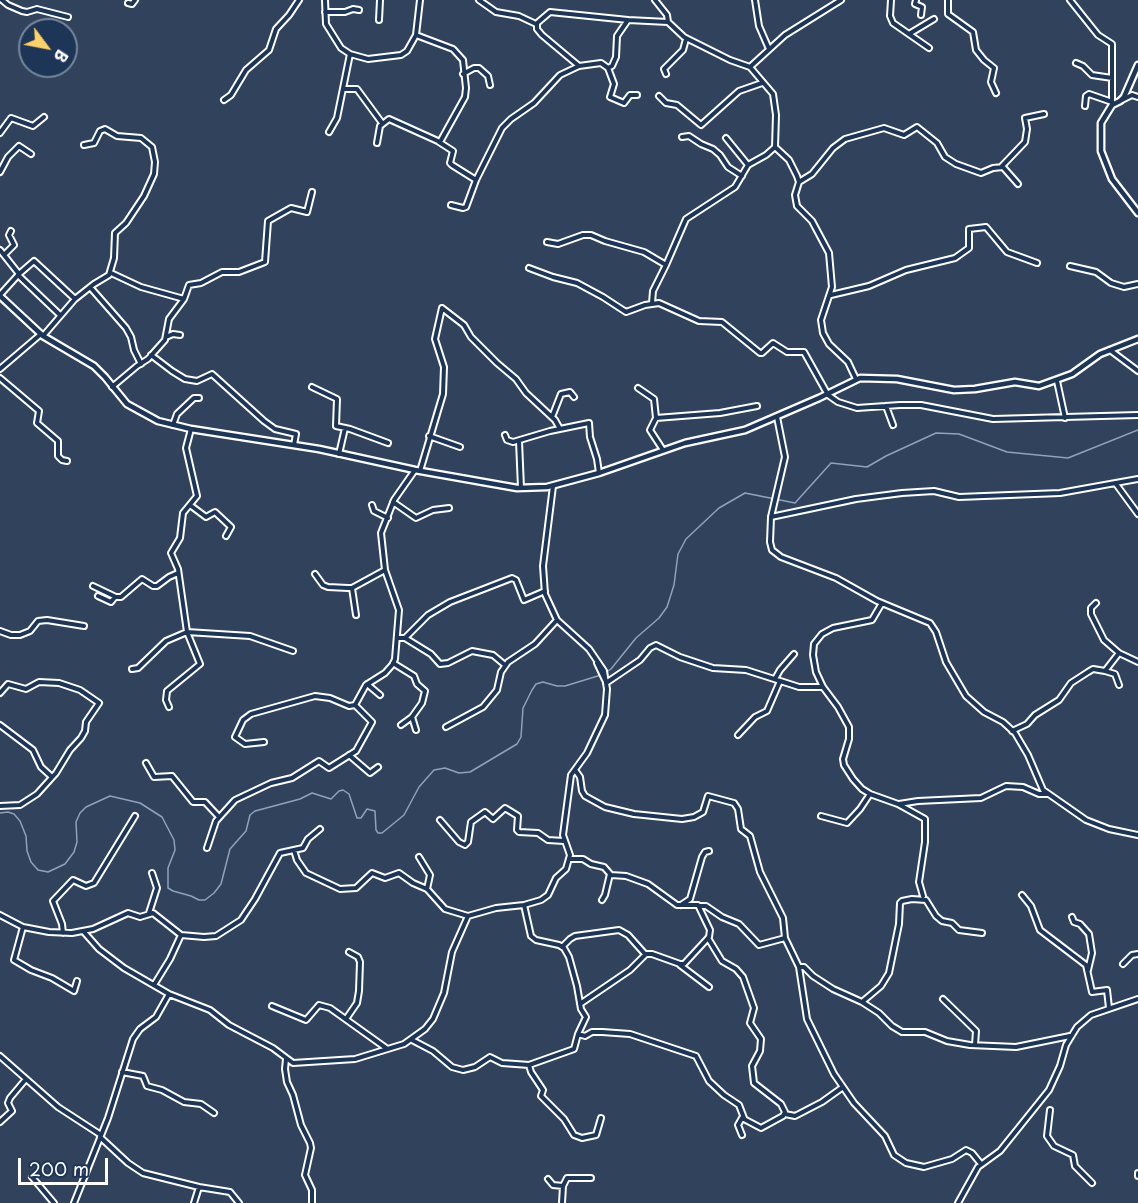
<!DOCTYPE html>
<style>
body{margin:0}
#map{position:relative;width:1138px;height:1203px;overflow:hidden;background:#30425c;font-family:"Playpen Sans",sans-serif}
canvas{display:block}
.north{position:absolute;left:18px;top:18px;width:60px;height:60px;box-sizing:border-box;background:#1d3557;border:2px solid #77869a;border-radius:50%;rotate:122deg;font-size:16px;font-weight:700;line-height:24px;text-align:center;color:#fff}
.north::after{content:'';display:block;margin:auto;width:21px;height:27px;background:#ffd166;clip-path:polygon(50% 0,100% 100%,50% 72%,0 100%)}
.scale{position:absolute;left:18px;top:1158px;width:90px;height:27px;box-sizing:border-box;border:3px solid #fff;border-top:0;padding-left:8px;font-size:18px;line-height:21px;white-space:nowrap;color:#fff;-webkit-text-stroke:4px #1d3557;paint-order:stroke}
</style>
<div id="map">
<canvas width="1138" height="1203"></canvas>
<div class="north">B</div>
<div class="scale">200 m</div>
</div>
<script>
const ctx = document.querySelector('canvas').getContext('2d');
ctx.lineJoin = 'round';
const shape = rows => new Path2D(rows.map(r => 'M' + r).join(''));
function trace(path, color, width, dash) { ctx.strokeStyle = color; ctx.lineWidth = width; ctx.lineCap = dash ? 'butt' : 'round'; ctx.setLineDash(dash || []); ctx.stroke(path); }
const stream = shape([
 [605,673,611,669,636,638,659,618,667,607,674,585,678,554,686,539,719,508,745,493,795,503,831,463,867,467,886,456,936,433,959,434,1007,452,1068,458,1138,430],
 [0,813,8,812,14,814,20,821,26,836,27,851,31,862,38,870,48,872,65,864,74,852,77,842,76,822,80,813,86,807,110,796,140,803,162,817,174,840,175,850,168,868,168,888,173,891,191,896,199,900,205,900,214,893,221,884,230,849,246,831,250,815,255,811,300,799,312,793,331,799,339,791,343,790,349,794,357,818,361,818,367,809,375,811,376,830,378,833,382,833,404,815,419,787,434,770,445,768,459,773,470,772,517,744,521,737,523,708,532,690,536,684,543,682,557,686,565,686,601,675]
]);
const minor = shape([
 [2,0,8,5,22,11,27,12,37,9,68,17],
 [325,0,326,24,341,48,350,54,368,59,401,55,407,51,416,35,453,49,463,60,466,88,465,97,440,142,389,119,380,126,377,143],
 [479,0,496,12,519,16,536,24,550,12,628,20],
 [655,0,667,15,668,22,684,37,730,60,750,67,773,94,776,115,775,147,789,160,797,176,799,182,795,195,797,206,812,221,829,253,832,287,821,320,823,333,829,344,848,362,856,379],
 [755,0,759,26,769,49],
 [891,0,890,16,893,23,929,48],
 [916,0,915,4,922,7,921,15],
 [948,0,948,14,973,32,976,50,984,60,994,68,991,82,996,93],
 [1070,0,1098,35,1112,44,1112,105],
 [128,3,132,4,135,0],
 [325,12,345,12,353,9,359,10],
 [379,20,380,0],
 [537,24,537,29,542,35,579,66],
 [909,34,934,19],
 [416,35,420,0],
 [1076,63,1083,66,1092,75,1112,78],
 [750,67,785,35,841,0],
 [608,68,614,84,610,97,624,103,630,95,637,95],
 [463,74,474,68,479,68,488,76,490,85],
 [666,74,664,69,683,50,686,39],
 [344,89,357,89,382,123],
 [659,96,666,103,677,105,701,125,739,91,762,83],
 [224,100,231,95,246,70,269,50,276,29,289,15,299,0],
 [1122,100,1132,95,1138,97],
 [1085,106,1086,96,1089,94,1112,102],
 [329,132,337,118,350,54],
 [0,133,11,118,33,126,44,117],
 [682,137,689,136,701,144,713,149,720,155,728,167,742,176],
 [726,138,748,165],
 [439,142,453,151,450,163,452,165,476,180],
 [1002,166,1025,142,1027,129,1025,118,1044,114],
 [0,172,8,157,19,146,31,154],
 [799,182,812,174,833,148,845,139,884,128,904,135,917,127,937,143,945,157,956,164,981,173,993,168,1003,167,1018,184],
 [451,205,463,208,466,207,476,180,502,128,511,119,534,103,560,75,579,66,601,63,608,68,612,66,616,57,617,36,628,20,668,22],
 [547,242,558,244,583,235,591,235,605,241,644,252,666,265,653,291,652,303],
 [0,250,19,274],
 [4,255,14,245,9,235,11,231],
 [666,265,686,219,735,187,748,165,766,155,775,147],
 [1070,266,1096,272,1111,283,1124,287,1138,284],
 [529,268,553,277,577,283,603,297,626,312,645,305,659,303,699,321,722,322,760,353,762,353,773,343,787,352,804,352,828,395,838,402,857,408,900,405,921,405,993,419,1138,415],
 [111,273,141,287,184,299],
 [18,275,60,315],
 [90,287,126,328,131,337,134,350,141,364],
 [0,295,19,274,34,261,75,299],
 [831,295,869,286,906,270,955,258,969,248,969,229,986,227,1007,252,1037,263],
 [43,336,75,299,94,284,109,275,114,258,115,233,126,223,144,196,154,174,155,162,152,147,141,138,117,136,105,129,100,131,94,143,84,145],
 [166,337,173,334,180,335],
 [1110,350,1138,371],
 [151,355,172,371,185,379,197,381,212,374,264,421,275,429,296,434,294,445],
 [0,369,41,334],
 [0,378,39,411,37,423,58,441,58,456,62,460,67,461],
 [1057,381,1065,418],
 [112,387,137,366,148,359,165,340,169,319,184,299,189,285,201,283,222,272,239,272,265,262,268,221,291,208,307,212,312,192],
 [312,387,337,399,336,426,350,429,388,443],
 [638,388,654,399,656,418],
 [886,406,893,425],
 [552,417,561,394,570,392,574,397],
 [777,417,785,457,771,517,770,542,772,550,781,557,836,578,877,601,930,623,936,632,946,662,966,696,984,712,1003,722,1015,733,1028,755,1043,790,1086,820,1109,829,1138,835],
 [173,425,177,414,194,398,199,398],
 [505,435,507,440,513,442,550,431,589,423,590,437,597,459,599,473],
 [429,436,460,447],
 [519,441,521,488],
 [663,450,650,430,656,418,720,413,757,406],
 [339,454,345,428],
 [420,471,443,394,444,367,435,339,442,308,464,325,471,337,497,363,516,379,526,393,555,420,560,429],
 [1116,484,1138,514],
 [393,502,416,518,433,510,449,508],
 [190,505,206,517,215,512,231,527,226,536],
 [372,505,374,511,388,518],
 [771,517,856,499,902,493,934,491,959,497,1060,493,1138,479],
 [315,574,323,585,328,587,348,588,352,588,385,570],
 [93,586,116,597],
 [352,588,356,615],
 [98,596,111,602,115,597,121,597,142,579,153,586,157,586,169,577,178,573],
 [882,603,872,620,833,628,822,634,814,644,813,655,816,672,823,687,838,707,849,727,849,739,843,759,844,765,853,779,862,789,870,794,898,804,925,819,925,842,919,882,923,896],
 [1096,603,1091,608,1091,614,1104,640,1119,653,1138,662],
 [0,631,11,635,20,635,30,631,38,621,47,620,84,626],
 [397,638,405,638,428,615,450,602,512,578,516,580,524,600,545,591],
 [405,638,431,654,440,664,448,663,472,651,493,655,505,665],
 [393,663,414,676,417,684,425,691,422,703,412,717,416,730],
 [597,663,605,680],
 [132,669,138,668,166,641,187,632,250,636,293,651],
 [1105,671,1115,674,1119,685],
 [775,679,780,670,794,654],
 [606,683,640,660,650,648,656,645,680,657,713,668,746,670,799,687,823,687],
 [367,684,380,695],
 [0,693,8,684,26,689,39,682,59,683,80,690,99,703,86,722,85,731,81,738,70,750,56,773,37,794,20,805,0,806],
 [169,707,166,700,167,691,200,664,187,632,178,569,171,553,180,538,183,513,197,496,186,448,191,429],
 [0,725,33,750,41,767,52,777],
 [401,725,412,717],
 [446,727,483,707,497,690,501,672,508,662,535,644,557,620],
 [1012,731,1027,724,1035,715,1059,700,1071,683,1088,672,1093,669,1105,671,1119,653],
 [738,735,755,717,767,711,780,681],
 [264,742,245,744,235,737,243,720,251,714,315,696,330,698,349,706,355,705,366,685,385,673,393,664,395,659,399,610,385,570,381,533,394,500,415,470],
 [349,755,370,773,378,767],
 [146,763,154,777,172,776,193,802,205,802,219,817],
 [575,770,580,777,582,791,585,796,605,807,634,814,682,819,694,817,703,812,708,796,734,803,738,809,741,829,750,836,760,872,783,918,785,938,799,967,807,1019,834,1074,854,1103,885,1136,894,1155,906,1163,924,1167,952,1159,966,1150,972,1153,981,1164],
 [899,804,918,801,981,798,1006,786,1023,787,1039,794,1048,794],
 [821,816,847,823,860,809,870,794],
 [440,820,459,842,465,845,468,842,471,822,485,812,493,819,505,808,518,816,517,830,519,832,538,833,548,840,564,841],
 [207,848,216,821,235,800,271,783,292,778,319,761,329,768,356,751,372,722,355,705],
 [294,850,297,860,306,873,340,889,356,888,372,873,385,878,399,873,413,883,427,889,445,909,468,916],
 [419,857,430,875,427,889],
 [570,859,583,859,591,864,604,867,611,875,626,876,648,884,677,905,698,905,710,930,709,937,684,964,680,964,652,954,646,954,630,970,580,1004],
 [1022,895,1031,906,1040,930,1086,965,1092,992,1107,990,1109,1008],
 [602,900,605,895,610,874],
 [681,905,690,899,702,857,705,852,709,851],
 [699,906,706,906,722,917,739,924,759,945,785,938],
 [149,913,157,888,152,873],
 [0,915,23,927,49,932,72,933,93,929,128,913,140,917,153,913,181,935,204,937,216,936,241,920,255,899,280,853,303,848,308,839,320,829],
 [1072,917,1074,922,1080,924,1089,934,1092,953,1088,970],
 [23,927,14,960,31,970,52,978,74,991,77,981],
 [84,932,99,949,124,968,169,994,210,1010,229,1025,273,1048,293,1063,355,1059,404,1044,425,1029,433,1019,444,993,452,952,468,916,496,908,524,905,541,900,548,895,556,878,566,869,570,855,563,835,571,775,587,753,605,715,607,689,604,671,589,649,557,620,545,594,543,566,553,486],
 [63,933,62,924,53,901,73,880,86,886,94,883,135,816],
 [708,938,722,961,736,969,743,977,754,1008,750,1023,761,1039,760,1051,752,1066,754,1083,781,1104,785,1112,783,1116,761,1128,742,1118,738,1125,742,1135],
 [562,947,570,939,575,936,619,930,628,935,645,954],
 [1123,964,1132,955,1138,954],
 [680,965,709,987],
 [799,967,804,967,813,976,833,989,862,1002,879,1013,892,1026,902,1032,925,1032,947,1041,970,1045,1016,1047,1070,1036],
 [154,985,170,959,181,935],
 [943,999,976,1031,975,1045],
 [862,1002,881,986,889,973,899,924,900,903,902,901,912,899,926,900,936,916,942,921,952,923,959,930,982,933],
 [272,1006,306,1020,319,1005,330,1008,386,1048],
 [346,1019,357,1003,359,991,360,962,358,957,349,952],
 [578,1034,585,1036,592,1032,602,1032,630,1034,696,1056,709,1081,724,1095,739,1105,744,1118],
 [412,1040,433,1051,452,1067,463,1070,475,1067,490,1057,502,1063,529,1065,574,1049,578,1034,586,1017,581,1009,577,986,569,957,564,948,559,945,536,940,531,936,524,905],
 [0,1056,58,1107,101,1135],
 [286,1059,285,1069,287,1082,293,1095,301,1125,310,1143,311,1148,305,1175,312,1190,312,1203],
 [529,1065,531,1072,543,1090,541,1096,564,1119,574,1135,582,1138,596,1135,601,1118],
 [122,1072,143,1076,147,1086,162,1090,184,1102,201,1104,214,1113],
 [1050,1110,1047,1136,1054,1146,1073,1155,1075,1166,1092,1183],
 [785,1114,795,1116,822,1102,843,1087],
 [0,1122,12,1111,8,1103,10,1098,26,1079],
 [100,1137,128,1163,143,1173,199,1187,230,1192,239,1203],
 [1138,1173,1138,1176],
 [32,1177,54,1203],
 [548,1179,553,1185,563,1186],
 [74,1203,108,1118,133,1039,140,1029,156,1017,169,994],
 [194,1203,199,1187],
 [562,1203,563,1186,567,1178,591,1178],
 [958,1203,978,1167,1000,1151,1049,1090,1060,1066,1066,1045,1077,1027,1091,1015,1138,999]
]);
const tertiary = shape([
 [1138,65,1124,97,1120,101,1112,105,1101,123,1101,151,1112,179,1138,213],
 [0,296,43,336,94,366,105,377,127,404,158,421,191,429,319,449,415,470,517,488,547,487,599,473,685,443,745,430,819,398,860,378,897,379,954,390,975,389,1015,382,1039,386,1072,374,1100,354,1138,339]
]);
trace(stream, '#8fa3b9', 1.5);
trace(minor, '#fff', 8);
trace(tertiary, '#fff', 9);
trace(minor, '#1d3557', 4);
trace(tertiary, '#1d3557', 4.5);
</script>
